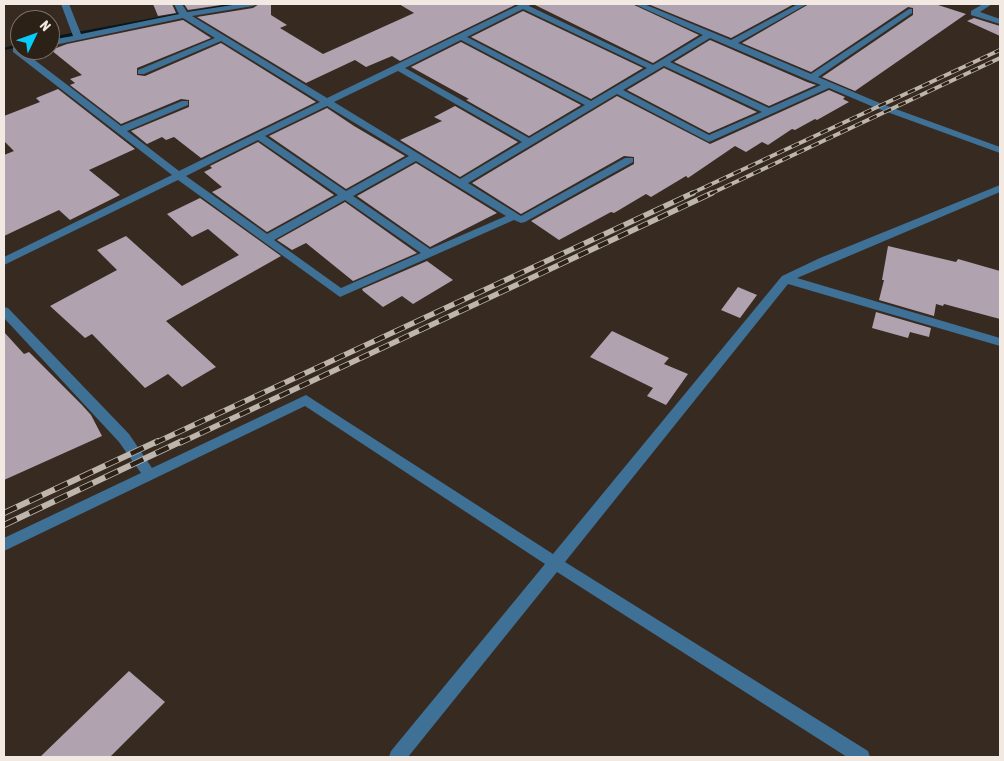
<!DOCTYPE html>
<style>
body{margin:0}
#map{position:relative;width:1004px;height:761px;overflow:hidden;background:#372b21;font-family:"Asap Condensed",sans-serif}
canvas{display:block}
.frame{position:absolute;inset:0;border:5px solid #f1e9e2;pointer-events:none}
.north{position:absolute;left:10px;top:10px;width:50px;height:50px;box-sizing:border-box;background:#2c2117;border:1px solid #7b7168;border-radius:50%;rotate:48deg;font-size:14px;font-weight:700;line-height:20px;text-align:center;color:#f1e9e2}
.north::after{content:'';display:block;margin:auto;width:18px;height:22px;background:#07cbf9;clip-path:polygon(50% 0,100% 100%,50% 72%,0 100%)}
</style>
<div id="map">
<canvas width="1004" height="761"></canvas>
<div class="frame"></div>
<div class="north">N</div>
</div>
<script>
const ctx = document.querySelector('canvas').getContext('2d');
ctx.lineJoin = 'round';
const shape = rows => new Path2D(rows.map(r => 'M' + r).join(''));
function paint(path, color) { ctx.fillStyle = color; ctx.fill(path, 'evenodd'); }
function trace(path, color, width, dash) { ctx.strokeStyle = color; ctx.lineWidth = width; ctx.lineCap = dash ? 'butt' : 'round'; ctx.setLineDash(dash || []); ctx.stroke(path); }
const stream = shape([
 [229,4,237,4,235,5,50,41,50,37,229,4],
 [20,43,20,47,4,50,4,48,20,43]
]);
const building = shape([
 [153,4,172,4,176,13,158,16],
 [184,4,228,4,188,10],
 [259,4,271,4,271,15,287,25,280,28,323,54,414,13,399,4,517,4,400,61,392,56,366,67,355,60,306,83,197,17,253,8],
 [533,4,632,4,699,35,653,63],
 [648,4,794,4,731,38],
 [809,4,935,4,966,14,855,91,822,77,913,15,913,8,908,7,811,72,742,43],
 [523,11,643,68,591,99,471,37],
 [974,18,1000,26,1000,36,967,21],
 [183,20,211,38,137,68,137,75,145,76,221,43,316,102,201,158,174,137,166,140,162,137,147,144,131,131,189,107,189,100,181,99,121,124,70,85,75,83,70,79,82,75,51,50,67,44],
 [710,40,807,82,816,85,769,106,674,62],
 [461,42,581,105,529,136,466,100,469,99,411,67],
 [664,68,757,112,709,133,627,90],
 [58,89,135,149,89,170,120,195,70,220,59,210,4,236,4,155,14,151,4,141,4,116,40,102,36,98],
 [829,90,845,97,843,99,849,102,817,120,815,119,795,130,792,129,768,145,762,142,746,152,735,146,688,178,686,176,651,197,646,194,614,213,611,212,559,240,531,221,634,164,634,157,624,156,521,214,472,183,617,96,710,144],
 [455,106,518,142,460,177,400,140,442,121,434,117],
 [327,108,354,126,405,156,346,189,269,136],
 [258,142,334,195,267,232,212,192,222,187,204,172,212,168,210,166],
 [416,163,497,213,430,247,357,196],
 [200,198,281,256,166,321,216,367,182,387,168,374,145,388,92,334,85,338,50,306,117,270,97,250,126,236,182,286,239,255,208,229,192,237,167,214],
 [345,202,417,253,353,281,306,243,292,250,277,240],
 [888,246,956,262,958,259,1000,271,1000,319,944,304,943,306,936,304,934,316,879,300,884,280,882,280],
 [427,261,453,280,413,304,402,296,383,307,363,291,362,289],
 [738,287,757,295,740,318,721,310],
 [876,312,931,328,929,337,910,332,908,338,872,328],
 [612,331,669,358,664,364,688,374,666,405,647,396,653,388,590,357],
 [4,332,24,354,29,352,82,405,91,415,102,436,4,480],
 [129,671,165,702,110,757,40,757]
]);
const minor = shape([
 [61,4,69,4,81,34,179,14,174,4,182,4,187,12,239,4,257,4,253,6,192,16,327,98,521,4,531,4,529,6,653,65,703,35,634,4,644,4,731,40,798,4,807,4,738,43,811,74,909,9,912,9,912,13,818,77,882,104,1000,147,1000,153,876,108,829,88,709,142,617,94,468,183,521,216,625,158,633,158,633,162,525,222,521,223,514,220,340,297,178,180,4,265,4,257,172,175,13,52,13,48,19,48,121,126,182,101,188,101,188,105,127,131,179,171,320,102,221,41,144,74,138,74,138,70,215,38,183,18,50,46,50,40,73,36,61,4],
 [523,9,647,68,591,101,467,37,523,9],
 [710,38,808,80,821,85,769,108,670,62,710,38],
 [461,40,585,105,529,138,405,68,461,40],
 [664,66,762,112,709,135,623,90,664,66],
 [398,71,522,142,460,179,334,102,398,71],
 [327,106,409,156,346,191,265,136,327,106],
 [258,140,338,195,267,234,186,176,258,140],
 [416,161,506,216,430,249,353,196,416,161],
 [345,200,421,253,341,288,274,240,345,200],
 [983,4,992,4,980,12,1000,19,1000,24,971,15,971,11,983,4],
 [1000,185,1000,192,797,278,1000,338,1000,346,788,284,565,562,868,751,870,757,847,757,557,572,408,757,389,757,391,751,545,564,305,406,4,551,4,538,141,473,119,442,4,318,4,307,8,308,129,434,152,468,306,395,553,554,782,276,820,258,1000,185]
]);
const railFar2 = shape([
 [690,194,1000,50],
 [710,194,1000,58]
]);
const railFar1 = shape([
 [155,443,693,193],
 [180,443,712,193]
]);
const rail = shape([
 [4,513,158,441],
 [4,525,182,441]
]);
paint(stream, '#07171b');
paint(building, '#b0a2af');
paint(minor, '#3f7096');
trace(railFar2, '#beb5ad', 4);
trace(railFar1, '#beb5ad', 5.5);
trace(rail, '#beb5ad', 6);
trace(railFar2, '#2c2117', 2.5, [8]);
trace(railFar1, '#2c2117', 4, [11]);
trace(rail, '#2c2117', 4.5, [14]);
</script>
